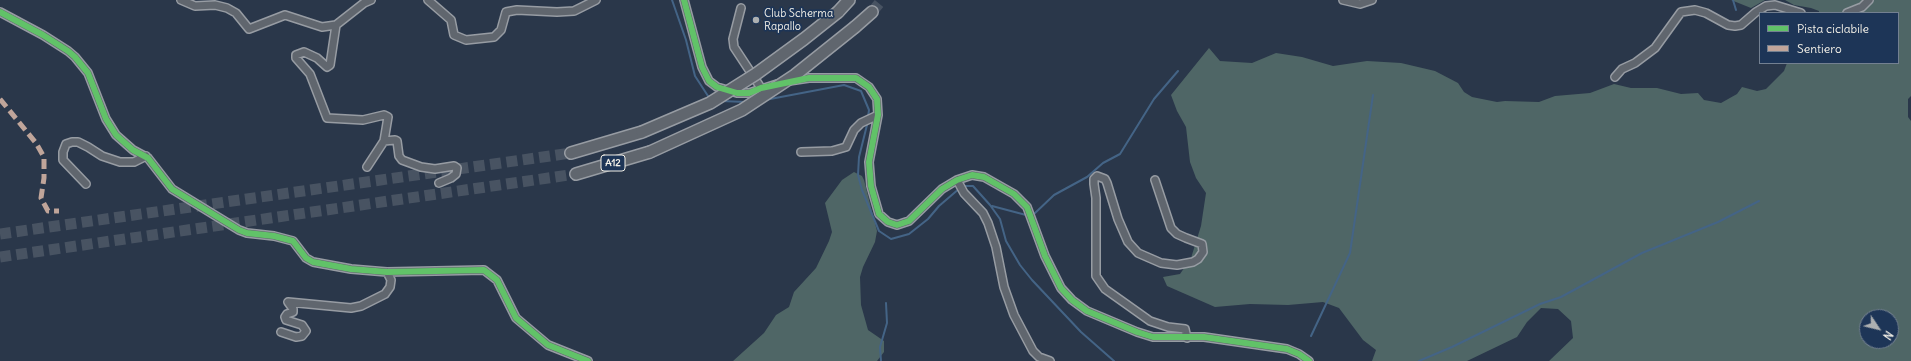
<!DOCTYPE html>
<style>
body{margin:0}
#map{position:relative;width:1911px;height:361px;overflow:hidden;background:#2a374a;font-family:Delius,sans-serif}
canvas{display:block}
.legend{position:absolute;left:1759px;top:12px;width:140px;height:52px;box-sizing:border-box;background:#1d3557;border:1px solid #738091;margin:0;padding:5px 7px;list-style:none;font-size:12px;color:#f4f1e8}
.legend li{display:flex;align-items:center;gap:8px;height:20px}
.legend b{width:20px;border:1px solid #738091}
.north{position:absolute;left:1859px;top:309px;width:40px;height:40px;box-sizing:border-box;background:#1d3557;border:1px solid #738091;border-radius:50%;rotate:125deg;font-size:11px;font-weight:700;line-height:16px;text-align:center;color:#f4f1e8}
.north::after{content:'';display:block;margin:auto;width:14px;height:18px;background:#adb0b1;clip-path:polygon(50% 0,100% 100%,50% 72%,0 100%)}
</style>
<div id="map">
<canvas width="1911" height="361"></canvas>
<ul class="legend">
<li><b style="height:5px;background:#61c268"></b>Pista ciclabile</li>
<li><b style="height:5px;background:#c0a59a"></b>Sentiero</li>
</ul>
<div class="north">N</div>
</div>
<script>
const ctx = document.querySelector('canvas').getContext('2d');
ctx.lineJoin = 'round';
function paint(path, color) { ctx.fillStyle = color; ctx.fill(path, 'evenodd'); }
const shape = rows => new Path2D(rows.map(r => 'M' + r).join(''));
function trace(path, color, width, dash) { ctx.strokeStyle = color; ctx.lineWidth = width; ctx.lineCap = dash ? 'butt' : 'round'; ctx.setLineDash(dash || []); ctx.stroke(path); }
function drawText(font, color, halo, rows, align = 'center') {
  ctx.font = font + ' Delius,sans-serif'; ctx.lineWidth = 3.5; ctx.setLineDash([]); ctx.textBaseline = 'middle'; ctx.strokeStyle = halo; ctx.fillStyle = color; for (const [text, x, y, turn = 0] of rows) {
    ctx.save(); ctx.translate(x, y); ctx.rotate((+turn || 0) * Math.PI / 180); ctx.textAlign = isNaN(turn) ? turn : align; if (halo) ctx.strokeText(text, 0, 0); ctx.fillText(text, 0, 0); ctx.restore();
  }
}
const green = shape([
 [1731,0,1765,0,1751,8],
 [1785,0,1911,0,1911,96,1908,99,1908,117,1911,121,1911,361,1549,361,1573,338,1571,321,1558,309,1541,308,1527,322,1517,337,1467,361,1372,361,1376,350,1363,340,1339,308,1323,302,1288,305,1250,304,1215,307,1167,286,1163,277,1180,274,1191,258,1201,226,1206,193,1196,178,1190,162,1186,127,1177,111,1171,95,1209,48,1220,61,1252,63,1276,53,1302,57,1333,66,1367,61,1401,63,1435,71,1458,83,1464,92,1472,97,1497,102,1505,101,1539,102,1555,96,1590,93,1614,84,1631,88,1657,88,1681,94,1698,93,1704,100,1721,103,1737,94,1742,87,1757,91,1766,89,1784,71,1787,63,1898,63,1898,13,1819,13,1819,11,1811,8,1794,5],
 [1867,317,1891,317,1891,341,1867,341],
 [854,172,862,176,864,180,877,231,875,242,863,267,860,277,861,305,868,330,884,341,884,352,877,361,733,361,764,333,776,315,789,307,794,292,816,268,829,241,832,232,825,203,842,180]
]);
const stream = shape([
 [672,0,686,40,695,76,708,96,711,97],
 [1733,0,1736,10],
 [765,100,844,85,861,91,869,110,868,117],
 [721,101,746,102],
 [868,121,859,157,858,175,862,190,879,231,891,239,909,234,928,219,939,206,960,188],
 [965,186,973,186,990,205,1000,219,1006,241,1020,265,1032,280,1081,332,1114,361],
 [992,206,1026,215],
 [1034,214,1054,195,1087,177,1103,163,1120,154,1154,99,1178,71],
 [1311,336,1350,253,1373,95],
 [881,361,880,347,887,323,886,303],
 [1419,361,1452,347,1540,304,1561,297,1642,253,1718,222,1759,201]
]);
const highwayTunnel = shape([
 [872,12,882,0],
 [0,234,571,153],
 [0,257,576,174]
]);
const minor = shape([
 [181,0,195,6,215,5,227,8,236,13,249,29,285,15,322,27,336,25,364,3,371,0],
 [428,0,451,20,454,35,466,40,494,37,501,30,506,12,517,10,557,12,574,11,596,0],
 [684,0,702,67,709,81,717,87,737,93,749,93,777,84],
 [1343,0,1360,4,1372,0],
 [741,8,733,39,734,47,761,88],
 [0,12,43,35,68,51,75,57,88,73,106,119,116,135,133,150,148,158,172,189,239,230,247,233,274,236,293,241,306,258,313,262,351,269,387,272,484,270,497,280,516,318,548,345,588,361],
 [1847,13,1862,7,1869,0],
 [336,25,330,65,327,67,317,58,304,52,296,55,296,58,310,74,327,118,363,120,384,115,388,117,384,141,367,167],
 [1615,77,1622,69,1635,63,1655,48,1681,12,1695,10,1706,13,1728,25,1735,26,1741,25,1756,12,1766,6,1775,5,1801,13],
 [789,81,809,78,856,78,869,87,877,99,878,115,869,162,871,186,879,214,888,222,897,225,909,221,942,189,957,180,972,175,984,177,1014,194,1027,207,1045,256,1061,288,1072,300,1087,311,1137,332,1153,337,1204,337,1287,349,1299,354,1309,361],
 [384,141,395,140,397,141,399,156,402,160,421,167,435,169,454,166,457,168,456,174,451,178,439,183],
 [801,152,832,151,846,147,854,130,861,123,878,115],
 [957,180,964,193,983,213,988,223,996,247,1004,287,1014,315,1033,351,1039,357,1050,361],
 [1155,180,1171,228,1177,234,1186,238,1202,244,1203,252,1198,259,1193,262,1177,265,1161,263,1138,253,1128,242,1118,219,1107,183,1105,179,1097,176,1094,179,1094,184,1096,198,1096,276,1105,289,1143,316,1150,321,1168,327,1185,329,1187,338],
 [86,184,63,160,63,152,66,144,72,142,78,142,88,147,102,156,120,162,134,162,146,156],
 [281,332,296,337,302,336,306,331,302,325,286,320,285,317,287,314,293,312,293,309,288,302,351,308,361,306,385,294,390,287,391,280,387,272]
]);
const highway = shape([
 [838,12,849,0],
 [855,27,872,12],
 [571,153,642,132],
 [576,174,650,152]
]);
const highwayBridge = shape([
 [642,132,710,103,756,74,804,39,838,12],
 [650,152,742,110,795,75,855,27]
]);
const quiet = shape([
 [0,99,36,143,44,157,44,178,41,198,48,211,59,211]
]);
const cycleway = shape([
 [684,0,702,67,709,81,717,87,737,93,749,93,761,88,809,78,856,78,869,87,877,99,878,115,869,162,871,186,879,214,888,222,897,225,909,221,942,189,957,180,972,175,984,177,1014,194,1027,207,1045,256,1061,288,1072,300,1087,311,1137,332,1153,337,1204,337,1287,349,1299,354,1309,361],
 [0,12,43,35,68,51,75,57,88,73,106,119,116,135,133,150,148,158,172,189,239,230,247,233,274,236,293,241,306,258,313,262,351,269,387,272,484,270,497,280,516,318,548,345,588,361]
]);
const markers = [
 [756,20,4,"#adb0b1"]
];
const shields = [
 [613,163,24]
];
const shieldNames = [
 ["A12",613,163]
];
const poiNames = [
 ["Club Scherma",764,14],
 ["Rapallo",764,27]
];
paint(green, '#4f6666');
trace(stream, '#446486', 2);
trace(highwayTunnel, '#485362', 11, [11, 5.5]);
trace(minor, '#979ca3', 10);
trace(highway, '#979ca3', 14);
trace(minor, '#60666e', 7);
trace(highway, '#60666e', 11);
trace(highwayBridge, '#979ca3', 14, []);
trace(highwayBridge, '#60666e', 11);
trace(quiet, '#c0a59a', 5, [10, 5]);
trace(cycleway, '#61c268', 6);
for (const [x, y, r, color] of markers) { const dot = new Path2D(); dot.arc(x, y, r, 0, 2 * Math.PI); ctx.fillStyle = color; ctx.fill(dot); trace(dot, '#1d3557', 1.5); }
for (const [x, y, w] of shields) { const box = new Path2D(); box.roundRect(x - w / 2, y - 8, w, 16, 3); ctx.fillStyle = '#1d3557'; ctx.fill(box); trace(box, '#f4f1e8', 1); }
drawText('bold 10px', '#f4f1e8', null, shieldNames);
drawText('11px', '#f4f1e8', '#1d3557', poiNames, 'left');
</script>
